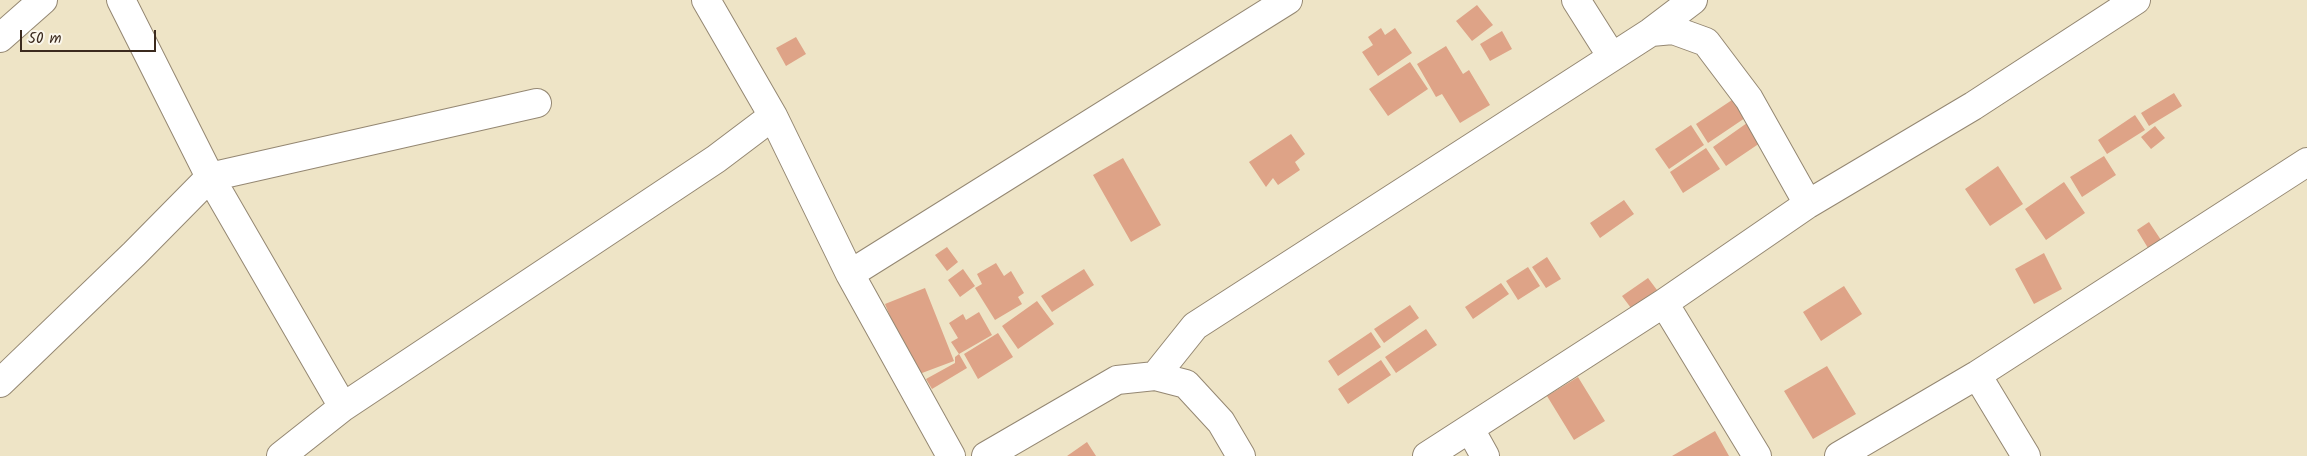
<!DOCTYPE html>
<style>
body{margin:0}
#map{position:relative;width:2307px;height:456px;overflow:hidden;background:#eee4c6;font-family:Kalam,sans-serif}
canvas{display:block}
.scale{position:absolute;left:20px;top:30px;width:136px;height:22px;box-sizing:border-box;border:2px solid #3b2a1e;border-top:0;padding-left:6px;font-size:15px;line-height:18px;white-space:nowrap;color:#3b2a1e;-webkit-text-stroke:4px #fbf7ec;paint-order:stroke}
</style>
<div id="map">
<canvas width="2307" height="456"></canvas>
<div class="scale">50 m</div>
</div>
<script>
const ctx = document.querySelector('canvas').getContext('2d');
ctx.lineJoin = 'round';
function paint(path, color) { ctx.fillStyle = color; ctx.fill(path, 'evenodd'); }
const shape = rows => new Path2D(rows.map(r => 'M' + r).join(''));
function trace(path, color, width, dash) { ctx.strokeStyle = color; ctx.lineWidth = width; ctx.lineCap = dash ? 'butt' : 'round'; ctx.setLineDash(dash || []); ctx.stroke(path); }
const building = shape([
 [1477,5,1493,25,1472,41,1456,21],
 [1381,28,1385,35,1395,28,1412,53,1378,76,1362,52,1373,45,1368,37],
 [1502,31,1512,49,1490,61,1480,44],
 [796,37,806,54,786,66,776,48],
 [1446,46,1463,74,1469,70,1490,105,1460,123,1442,94,1436,97,1417,64],
 [1410,62,1428,89,1388,116,1369,89],
 [2174,93,2182,106,2149,126,2141,113],
 [1732,100,1745,118,1708,143,1696,124],
 [2135,115,2145,130,2107,154,2098,140],
 [1747,123,1760,143,1726,166,1713,147],
 [1691,125,1704,145,1669,169,1655,149],
 [2155,126,2165,138,2151,149,2141,137],
 [1291,134,1305,154,1295,162,1300,170,1278,185,1273,178,1266,187,1249,162],
 [1706,148,1720,169,1683,193,1670,172],
 [2104,156,2116,175,2082,197,2070,177],
 [1123,158,1161,225,1131,242,1093,175],
 [1998,166,2023,204,1990,226,1965,189],
 [2064,182,2085,213,2046,240,2025,209],
 [1624,200,1634,214,1600,238,1590,223],
 [2149,222,2161,240,2148,248,2137,230],
 [947,247,958,262,947,271,935,255],
 [2044,253,2062,289,2034,304,2015,269],
 [1547,257,1561,279,1546,288,1532,267],
 [996,263,1004,276,1011,271,1024,293,1018,297,1022,304,995,320,975,288,982,284,977,274],
 [1528,267,1540,286,1518,300,1506,281],
 [963,269,975,286,960,297,948,280],
 [1084,269,1094,285,1052,312,1041,296],
 [1648,278,1657,290,1631,308,1622,296],
 [1501,283,1509,294,1473,319,1465,307],
 [1844,286,1862,314,1821,341,1803,312],
 [925,288,954,361,914,376,885,304],
 [1037,301,1054,324,1018,349,1002,326],
 [1410,305,1419,318,1384,343,1374,329],
 [979,312,992,335,959,354,951,342,958,338,949,323,963,314,966,320],
 [1426,329,1437,345,1396,373,1385,357],
 [1371,332,1381,347,1338,376,1328,361],
 [998,333,1013,357,978,379,964,354],
 [959,354,967,368,932,389,926,379,955,363,955,357],
 [1381,360,1391,375,1348,404,1338,389],
 [1827,366,1856,414,1813,439,1784,391],
 [1578,377,1605,421,1574,440,1547,396],
 [1715,431,1729,456,1672,456],
 [1087,442,1096,456,1067,456]
]);
const minor = shape([
 [121,0,210,177,343,407],
 [706,0,773,116,850,274,951,456],
 [1576,0,1612,57],
 [1651,32,1673,30,1706,42,1749,99,1808,204],
 [0,38,43,0],
 [850,274,1288,0],
 [1664,303,1757,456],
 [1977,375,2026,456],
 [1155,376,1195,326,1651,32,1693,0],
 [0,383,134,254,210,177,537,103],
 [1470,429,1485,456],
 [281,456,343,407,716,159,773,116],
 [986,456,1117,380,1155,376,1186,384,1221,422,1241,456],
 [1427,456,1664,303,1808,204,1973,106,2136,0],
 [1839,456,1977,375,2307,162]
]);
paint(building, '#dea387');
trace(minor, '#948772', 30);
trace(minor, '#fff', 28);
</script>
